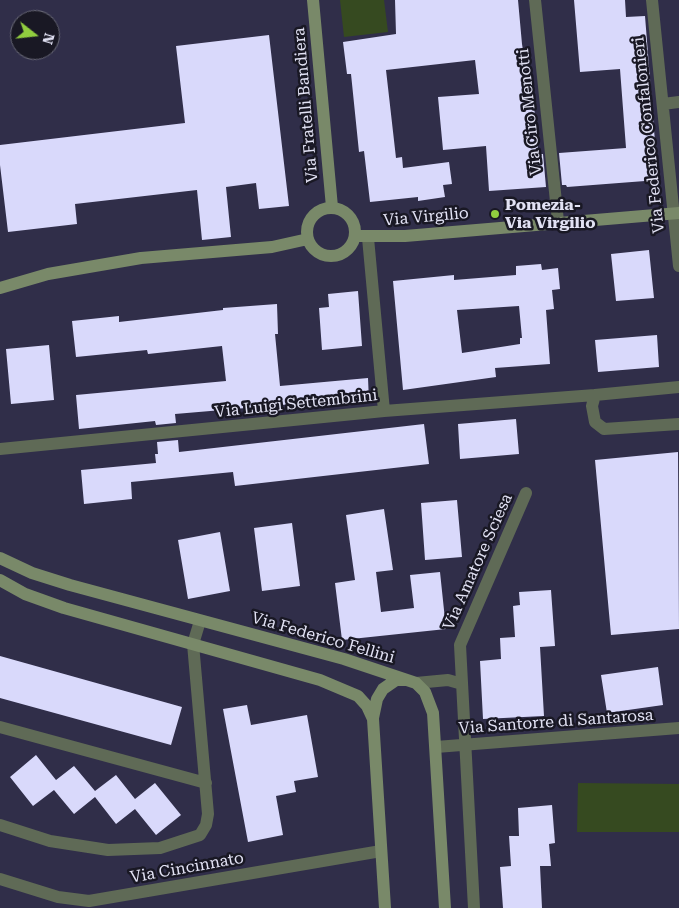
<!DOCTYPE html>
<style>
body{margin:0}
#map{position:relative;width:679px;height:908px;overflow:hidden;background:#302e49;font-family:"Roboto Serif",serif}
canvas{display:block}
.north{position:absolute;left:10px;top:10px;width:50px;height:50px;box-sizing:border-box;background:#191824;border:1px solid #696977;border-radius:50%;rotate:106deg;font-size:14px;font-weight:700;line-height:20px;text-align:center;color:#e2e2f4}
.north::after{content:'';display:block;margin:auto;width:18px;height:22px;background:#91cd3f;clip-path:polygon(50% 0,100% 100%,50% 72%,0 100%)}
</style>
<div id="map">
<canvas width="679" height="908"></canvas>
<div class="north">N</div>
</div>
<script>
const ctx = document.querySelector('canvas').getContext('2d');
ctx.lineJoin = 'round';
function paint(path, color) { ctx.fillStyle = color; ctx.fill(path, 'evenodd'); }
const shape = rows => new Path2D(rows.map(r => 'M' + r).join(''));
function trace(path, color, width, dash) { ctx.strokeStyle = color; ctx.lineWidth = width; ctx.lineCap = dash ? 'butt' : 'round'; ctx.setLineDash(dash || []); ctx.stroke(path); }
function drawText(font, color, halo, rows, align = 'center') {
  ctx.font = font + ' "Roboto Serif",serif'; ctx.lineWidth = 5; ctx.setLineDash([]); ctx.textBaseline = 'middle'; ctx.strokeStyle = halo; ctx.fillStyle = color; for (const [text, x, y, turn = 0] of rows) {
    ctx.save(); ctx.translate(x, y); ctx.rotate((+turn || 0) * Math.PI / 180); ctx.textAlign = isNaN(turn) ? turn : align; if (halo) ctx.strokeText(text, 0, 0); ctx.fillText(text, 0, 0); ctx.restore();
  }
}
const green = shape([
 [340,0,384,0,388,32,344,37],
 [578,783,679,784,679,832,577,832]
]);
const building = shape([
 [395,0,518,0,522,44,532,106,534,106,538,150,539,154,543,154,546,187,489,191,486,146,443,150,438,97,479,94,475,60,386,70,396,158,402,157,403,168,449,162,452,184,443,185,445,197,418,201,418,197,370,202,364,151,359,152,351,74,347,74,343,42,396,34],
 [574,0,625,0,626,17,645,16,658,180,567,187,566,185,562,185,559,153,626,148,620,69,580,72],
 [269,35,289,206,259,209,256,183,226,187,231,237,202,240,197,190,75,204,77,224,8,232,0,165,0,145,185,123,176,46],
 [649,250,654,298,616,301,611,254],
 [541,264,542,270,558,268,560,289,552,290,554,309,546,310,550,364,495,368,496,377,403,390,393,281,454,275,454,280,516,275,516,266],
 [519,306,522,338,520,338,520,344,462,353,457,310],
 [358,291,362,346,322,350,319,308,329,307,328,294],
 [277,304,278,334,275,334,280,386,368,378,369,401,294,408,293,404,175,414,176,423,156,425,155,421,79,429,76,395,226,381,222,346,148,354,147,350,76,357,72,321,119,316,119,322,223,310,223,308],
 [657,335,659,367,598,372,595,340],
 [49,345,54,400,11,404,6,349],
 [516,419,519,454,460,459,458,424],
 [424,424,429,464,235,486,233,472,131,482,132,499,84,504,81,470,156,463,155,454,158,454,157,442,178,440,179,452],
 [678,452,679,629,611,635,595,460],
 [457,500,462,557,425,560,421,503],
 [384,509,393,570,376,572,381,612,414,608,410,575,440,572,446,629,342,640,335,583,355,580,346,515],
 [292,523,300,586,262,591,254,528],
 [220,532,230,591,188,599,178,540],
 [551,590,555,646,540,647,544,716,483,719,480,661,501,659,500,638,515,637,513,606,520,605,519,592],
 [0,656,182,707,171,745,0,698],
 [658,667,663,705,607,713,601,675],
 [247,705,251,725,307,715,318,777,294,781,296,792,276,796,283,835,248,842,223,709],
 [36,755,56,780,74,766,95,791,116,775,135,799,155,783,181,815,156,835,135,809,116,824,95,797,74,814,54,790,33,806,10,777],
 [552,805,555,843,549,844,551,866,540,866,542,908,503,908,500,867,511,866,509,836,519,836,518,808]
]);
const street = shape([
 [535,0,558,221],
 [652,0,679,266],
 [663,104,679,102],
 [368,238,384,411],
 [679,387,595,395,592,406,595,422,604,429,679,424],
 [0,449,384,411,595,395],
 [416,683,448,680,462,684],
 [0,727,206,783],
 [436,747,679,728],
 [0,825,50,841,108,850,160,848,200,835,206,825,208,814,193,644,200,621],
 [0,879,58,897,89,901,381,851],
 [474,908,460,645,526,493]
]);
const secondary = shape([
 [313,0,332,207],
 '307 232a24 24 0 1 1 48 0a24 24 0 1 1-48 0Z',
 [355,236,405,236,679,213],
 [0,288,48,274,141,258,272,247,308,239],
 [0,558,32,573,70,585,344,659,416,683,425,692,433,713,445,908],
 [0,580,25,594,64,608,320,680,358,696,367,706,373,719,385,908],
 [373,718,377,699,383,689,396,680,406,680]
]);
const markers = [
 [495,214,5,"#91cd3f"]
];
const streetNames = [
 ["Via Fratelli Bandiera",306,105,-95],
 ["Via Ciro Menotti",530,112,-96],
 ["Via Federico Confalonieri",649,135,-96],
 ["Via Virgilio",426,217,-5],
 ["Via Luigi Settembrini",296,404,-6],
 ["Via Amatore Sciesa",478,562,-66],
 ["Via Federico Fellini",323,638,16],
 ["Via Santorre di Santarosa",556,722,-4],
 ["Via Cincinnato",187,868,-10]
];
const poiNames = [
 ["Pomezia-",505,205],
 ["Via Virgilio",505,223]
];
paint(green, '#364a20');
paint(building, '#d9d9fb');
trace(street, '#5f6a56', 12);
trace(secondary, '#798969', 12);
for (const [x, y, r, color] of markers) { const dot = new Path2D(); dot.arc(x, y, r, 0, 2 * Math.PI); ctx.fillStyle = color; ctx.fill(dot); trace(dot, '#191824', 2); }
drawText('16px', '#e2e2f4', '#191824', streetNames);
drawText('bold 16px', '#e2e2f4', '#191824', poiNames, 'left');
</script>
